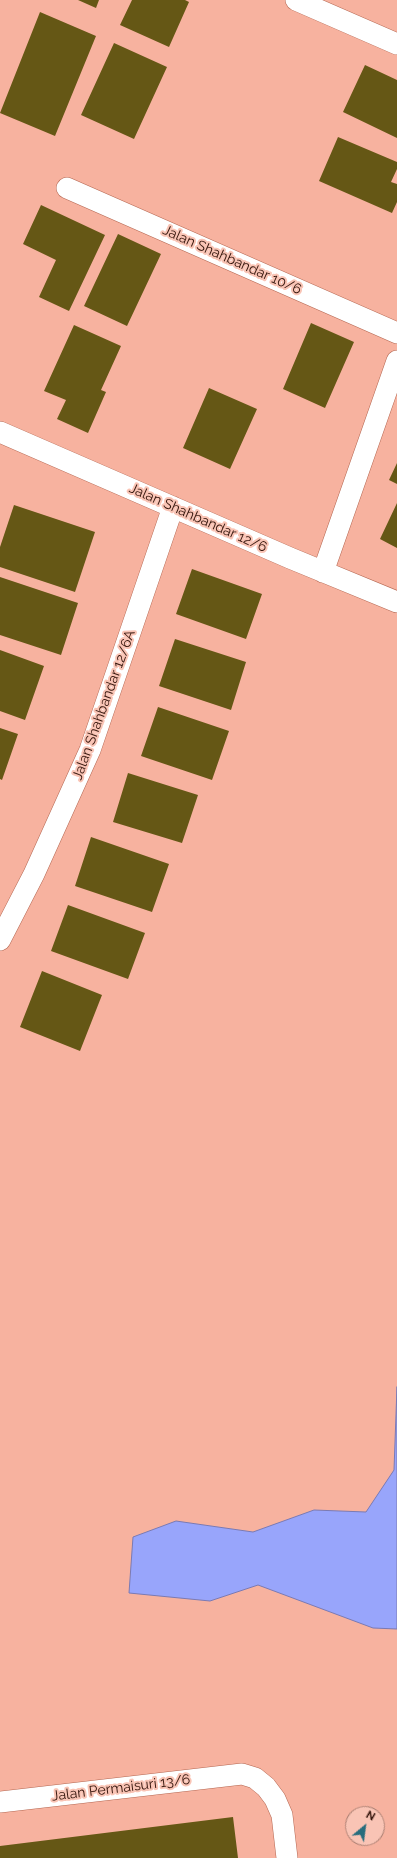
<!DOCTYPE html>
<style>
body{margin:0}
#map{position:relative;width:397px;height:1858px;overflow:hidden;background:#f7b29f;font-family:Raleway,sans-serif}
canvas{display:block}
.north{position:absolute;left:345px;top:1806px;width:40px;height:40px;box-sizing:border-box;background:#f9c4b5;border:1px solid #aa7e71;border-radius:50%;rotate:29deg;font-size:11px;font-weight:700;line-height:16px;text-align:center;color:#33140b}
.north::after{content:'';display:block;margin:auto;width:14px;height:18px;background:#286d7d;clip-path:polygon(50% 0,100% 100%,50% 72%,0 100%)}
</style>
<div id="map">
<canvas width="397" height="1858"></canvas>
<div class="north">N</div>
</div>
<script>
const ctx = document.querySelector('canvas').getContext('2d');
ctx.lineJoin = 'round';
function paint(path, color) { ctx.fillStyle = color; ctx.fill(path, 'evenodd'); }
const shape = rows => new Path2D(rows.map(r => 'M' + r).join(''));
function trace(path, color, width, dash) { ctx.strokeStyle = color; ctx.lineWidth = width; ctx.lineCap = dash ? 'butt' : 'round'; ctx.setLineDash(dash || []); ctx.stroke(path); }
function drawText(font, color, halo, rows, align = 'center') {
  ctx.font = font + ' Raleway,sans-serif'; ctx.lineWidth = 4; ctx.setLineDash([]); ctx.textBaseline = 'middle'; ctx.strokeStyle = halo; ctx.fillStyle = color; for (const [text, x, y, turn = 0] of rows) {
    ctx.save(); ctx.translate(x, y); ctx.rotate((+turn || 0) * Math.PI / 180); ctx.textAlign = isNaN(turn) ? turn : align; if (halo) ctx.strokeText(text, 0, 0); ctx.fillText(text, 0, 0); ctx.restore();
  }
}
const water = shape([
 [397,1387,397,1629,373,1628,258,1585,210,1601,129,1593,133,1537,176,1521,253,1532,314,1510,366,1512,394,1470,397,1387]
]);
const building = shape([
 [78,0,99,0,96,8],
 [132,0,185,0,189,2,169,47,120,25],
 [40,12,96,36,55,136,0,113],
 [114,43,167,67,134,139,81,115],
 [365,65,397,80,397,138,343,112],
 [338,137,397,162,397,169,391,182,397,184,397,202,392,213,319,181],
 [41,205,105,235,69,311,39,297,56,260,23,244],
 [118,234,161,254,127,326,84,306],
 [311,323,354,342,325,408,283,389],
 [74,325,121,346,101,390,106,392,88,433,57,419,66,400,44,391],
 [209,388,257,409,230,469,183,448],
 [397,463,397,484,389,480],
 [397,503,397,548,380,539],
 [14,505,95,532,75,592,0,567,0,547],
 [192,569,262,594,246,639,176,614],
 [0,577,78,603,61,655,0,635],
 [175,639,246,662,231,710,159,686],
 [0,650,44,666,25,720,0,711],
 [158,707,229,731,212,780,141,756],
 [0,728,18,734,2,780,0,779],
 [128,773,198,795,182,843,113,822],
 [91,837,169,864,152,912,75,886],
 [68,905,145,933,128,979,51,951],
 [42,971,102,995,80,1051,20,1027],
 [233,1817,238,1858,0,1858,0,1846]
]);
const street = shape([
 [296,0,397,44],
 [67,188,397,333],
 [0,432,290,558,397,602],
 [323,572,397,361],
 [0,940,34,874,90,750,173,507],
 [0,1802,242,1774,255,1778,266,1787,275,1799,282,1815,287,1858]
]);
const streetNames = [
 ["Jalan Shahbandar 10/6",232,260,24],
 ["Jalan Shahbandar 12/6",198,518,24],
 ["Jalan Shahbandar 12/6A",104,705,-70],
 ["Jalan Permaisuri 13/6",121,1788,-7]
];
paint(water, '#98a5fb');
trace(water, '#7a7ab3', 1);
paint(building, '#655715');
trace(street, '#b46650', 22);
trace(street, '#fff', 21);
drawText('14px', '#33140b', '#f9c4b5', streetNames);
</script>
